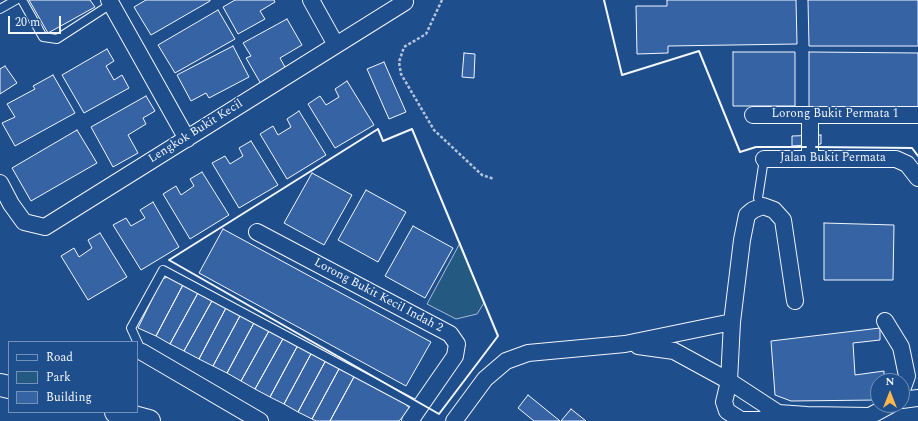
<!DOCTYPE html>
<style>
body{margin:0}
#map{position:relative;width:918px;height:421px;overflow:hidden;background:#1f4e8c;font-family:Spectral,serif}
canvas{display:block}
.legend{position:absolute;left:8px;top:341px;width:130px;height:72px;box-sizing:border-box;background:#1f4e8c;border:1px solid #7391ba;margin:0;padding:5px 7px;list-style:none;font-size:12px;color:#f2f6ff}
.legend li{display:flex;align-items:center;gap:8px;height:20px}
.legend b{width:20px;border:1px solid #7391ba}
.north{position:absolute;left:870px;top:373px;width:40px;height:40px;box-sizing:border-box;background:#1f4e8c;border:1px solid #7391ba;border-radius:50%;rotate:0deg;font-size:11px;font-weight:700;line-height:16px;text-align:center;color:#f2f6ff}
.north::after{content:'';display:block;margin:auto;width:14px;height:18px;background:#ffb74d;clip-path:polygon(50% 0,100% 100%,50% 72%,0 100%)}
.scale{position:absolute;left:8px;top:16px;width:53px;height:18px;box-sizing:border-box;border:2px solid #f2f6ff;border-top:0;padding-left:5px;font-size:12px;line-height:14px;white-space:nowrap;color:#f2f6ff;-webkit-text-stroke:3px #1f4e8c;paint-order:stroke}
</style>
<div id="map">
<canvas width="918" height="421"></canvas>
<ul class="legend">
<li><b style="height:5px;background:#1f4e8c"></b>Road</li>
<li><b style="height:11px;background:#245a82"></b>Park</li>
<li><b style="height:11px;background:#3563a3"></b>Building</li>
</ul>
<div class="north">N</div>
<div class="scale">20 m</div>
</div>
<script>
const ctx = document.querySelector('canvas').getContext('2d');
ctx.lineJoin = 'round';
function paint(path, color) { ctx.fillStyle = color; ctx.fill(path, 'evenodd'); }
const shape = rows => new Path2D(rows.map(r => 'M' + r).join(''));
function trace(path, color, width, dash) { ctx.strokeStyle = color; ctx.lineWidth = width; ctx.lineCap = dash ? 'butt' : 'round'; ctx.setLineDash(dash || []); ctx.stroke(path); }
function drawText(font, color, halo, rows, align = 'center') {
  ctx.font = font + ' Spectral,serif'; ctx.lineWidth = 3; ctx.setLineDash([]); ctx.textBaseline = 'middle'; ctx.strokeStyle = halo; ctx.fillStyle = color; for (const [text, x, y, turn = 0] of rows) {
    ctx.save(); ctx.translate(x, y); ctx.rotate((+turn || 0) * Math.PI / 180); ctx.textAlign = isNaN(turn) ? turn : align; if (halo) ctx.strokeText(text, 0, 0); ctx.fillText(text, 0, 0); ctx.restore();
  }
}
const green = shape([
 [460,243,484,303,477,314,456,319,427,304,460,243]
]);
const building = shape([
 [29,0,90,0,95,7,48,33,29,0],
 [146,0,210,0,210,1,151,35,134,7,146,0],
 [235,0,274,0,275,2,260,11,265,19,238,34,223,7,235,0],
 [667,0,796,0,797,44,668,46,668,53,637,54,636,6,667,6,667,0],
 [808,0,918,0,918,46,809,46,808,0],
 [218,10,235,39,175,73,158,45,218,10],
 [287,19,302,45,280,58,286,69,261,84,246,58,251,56,243,43,287,19],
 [233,46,249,77,209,98,206,93,191,101,177,75,233,46],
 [107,49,114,61,106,66,114,80,122,75,129,88,84,113,62,75,107,49],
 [733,52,795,52,795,106,733,106,733,52],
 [809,52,918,53,918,107,809,108,809,52],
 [464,53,475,54,474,78,462,77,464,53],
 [384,62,406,112,389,119,367,69,384,62],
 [5,66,17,83,0,94,0,69,5,66],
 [53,75,75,113,15,146,2,123,15,117,7,104,35,89,33,86,53,75],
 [347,81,374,125,335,148,308,104,320,96,326,105,339,97,335,89,347,81],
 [146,96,155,111,143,118,146,124,128,135,138,153,113,167,91,127,146,96],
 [299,111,326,155,287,179,260,134,273,126,278,135,291,127,287,119,299,111],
 [77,130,97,163,31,201,12,168,77,130],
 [821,135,821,144,792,146,792,136,821,135],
 [251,141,278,185,239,208,212,163,225,156,230,164,243,156,239,148,251,141],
 [202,172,229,215,190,239,163,194,176,186,181,195,194,186,190,179,202,172],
 [312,173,352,195,324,245,284,223,312,173],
 [366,190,406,212,378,262,338,240,366,190],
 [153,202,179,247,141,270,113,225,126,218,131,226,145,218,140,210,153,202],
 [824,223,894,225,893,280,824,280,824,223],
 [413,226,453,248,425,298,385,276,413,226],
 [223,229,431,342,406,386,199,273,223,229],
 [100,233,127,277,88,300,61,256,74,248,79,257,92,248,88,240,100,233],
 [171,276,184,283,156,336,138,328,162,279,171,276],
 [184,283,199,291,170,344,156,336,184,283],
 [199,291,213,299,184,351,170,344,199,291],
 [213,299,227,306,199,359,184,351,213,299],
 [227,306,241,314,213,366,199,359,227,306],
 [241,314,255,321,227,373,213,366,241,314],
 [255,321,270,329,241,381,227,373,255,321],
 [880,328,880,340,853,343,855,375,884,371,884,381,878,381,878,400,791,401,775,395,771,341,880,328],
 [270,329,284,337,255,389,241,381,270,329],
 [284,337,298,345,270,397,255,389,284,337],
 [298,345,312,352,284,404,270,397,298,345],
 [312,352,326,360,298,412,284,404,312,352],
 [326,360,340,367,312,419,298,412,326,360],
 [340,367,355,375,330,421,316,421,312,419,340,367],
 [355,375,402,400,410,409,399,421,330,421,355,375],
 [528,395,560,421,534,421,518,408,528,395],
 [571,409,586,421,561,421,571,409]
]);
const path = shape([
 [442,0,426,34,404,47,399,62,401,74,434,130,482,175,494,179]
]);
const lane = shape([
 [22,0,43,37,57,39,111,4],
 [0,9,16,0],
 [763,206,758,198,764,159],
 [142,352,131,328,163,270,420,407]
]);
const street = shape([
 [109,0,187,139],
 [311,0,336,45],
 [753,115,918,115],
 [810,115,810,159],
 [764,159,896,159,907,164,918,178],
 [0,183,11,204,24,222,45,227,405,2],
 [257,232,450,334,457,344,455,356,410,421],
 [885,321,901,347,907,376,902,390],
 [638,346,674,351,729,381,778,413,807,415,870,416,890,405],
 [142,352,260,421],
 [902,400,918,398],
 [778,413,761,420,741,420,727,411,724,402,729,381,732,322,742,240,747,215,753,210,763,206,774,210,783,220,795,301],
 [454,421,485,379,506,361,528,353,625,344,732,322]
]);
const primary = shape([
 [0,385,9,387],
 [116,412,149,421]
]);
const wall = shape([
 [604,0,622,75,699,51,740,152,756,147,806,147],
 [378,129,383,141,412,129,498,336,439,414,169,260,378,129],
 [816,147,912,148,918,156]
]);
const streetNames = [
 ["Lorong Bukit Permata 1",835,115],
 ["Lengkok Bukit Kecil",196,132,-32],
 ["Jalan Bukit Permata",833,159],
 ["Lorong Bukit Kecil Indah 2",378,296,28]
];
paint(green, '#245a82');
trace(green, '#a8bbd7', 1);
paint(building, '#3563a3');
trace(building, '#f2f6ff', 1);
trace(lane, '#f2f6ff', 10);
trace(street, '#f2f6ff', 18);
trace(primary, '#f2f6ff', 24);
trace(path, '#b3c4dc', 2.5, [3, 2]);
trace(lane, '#1f4e8c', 8);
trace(street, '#1f4e8c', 16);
trace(primary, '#1f4e8c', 22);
trace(wall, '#f2f6ff', 2);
drawText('12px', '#f2f6ff', '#1f4e8c', streetNames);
</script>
